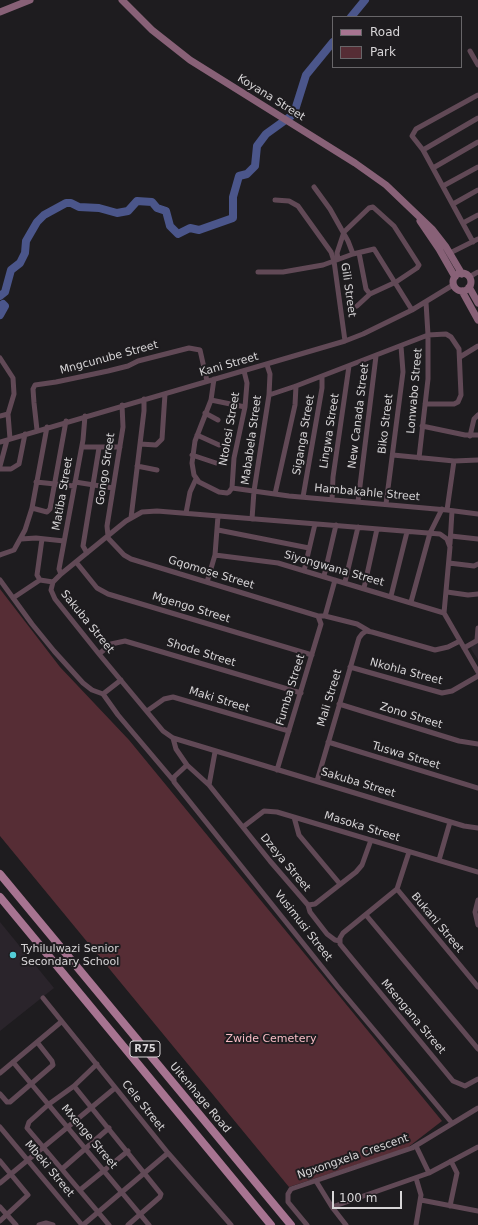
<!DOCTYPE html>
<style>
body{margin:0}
#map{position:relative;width:478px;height:1225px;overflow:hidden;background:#1e1c1f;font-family:"DejaVu Sans",sans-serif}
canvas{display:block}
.legend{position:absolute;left:332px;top:16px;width:130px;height:52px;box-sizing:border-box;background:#1e1c1f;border:1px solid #686669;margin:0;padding:5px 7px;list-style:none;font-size:12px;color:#d7d5d7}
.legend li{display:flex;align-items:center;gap:8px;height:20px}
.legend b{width:20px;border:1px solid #686669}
.scale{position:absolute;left:332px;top:1191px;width:70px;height:18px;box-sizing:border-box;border:2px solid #d7d5d7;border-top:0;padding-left:5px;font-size:12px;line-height:14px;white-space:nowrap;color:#d7d5d7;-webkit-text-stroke:3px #1e1c1f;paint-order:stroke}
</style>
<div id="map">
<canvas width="478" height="1225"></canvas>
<ul class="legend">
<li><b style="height:5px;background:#a77491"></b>Road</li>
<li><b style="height:11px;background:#562d35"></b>Park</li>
</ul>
<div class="scale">100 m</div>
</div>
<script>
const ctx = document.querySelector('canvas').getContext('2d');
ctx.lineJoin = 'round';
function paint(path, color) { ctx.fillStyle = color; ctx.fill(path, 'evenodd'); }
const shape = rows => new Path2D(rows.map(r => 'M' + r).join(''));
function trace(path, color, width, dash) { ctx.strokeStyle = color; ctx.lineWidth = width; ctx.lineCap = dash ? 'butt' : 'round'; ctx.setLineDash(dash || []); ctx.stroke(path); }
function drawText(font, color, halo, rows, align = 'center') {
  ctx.font = font + ' "DejaVu Sans",sans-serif'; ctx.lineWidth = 4; ctx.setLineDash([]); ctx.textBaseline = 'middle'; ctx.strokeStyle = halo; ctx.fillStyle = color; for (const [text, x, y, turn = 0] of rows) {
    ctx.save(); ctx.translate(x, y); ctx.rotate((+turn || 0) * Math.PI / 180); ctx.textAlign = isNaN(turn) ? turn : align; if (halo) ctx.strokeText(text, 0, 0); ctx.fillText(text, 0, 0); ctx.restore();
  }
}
const built = shape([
 [478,641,478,660,471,649,472,645],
 [0,922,54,988,0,1031]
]);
const green = shape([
 [0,589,60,667,129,740,442,1121,407,1148,289,1187,0,836]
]);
const river = shape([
 [351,17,365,0],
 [0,296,5,292,11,270,20,263,25,253,26,241,37,222,44,215,66,203,71,203,79,207,99,208,117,213,128,211,137,201,152,202,157,208,166,211,170,226,178,234,190,228,199,230,233,218,233,197,239,176,247,174,255,166,257,146,266,134,291,116,295,110,306,75,333,42],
 [0,306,3,304,5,306,0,315]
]);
const street = shape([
 [470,51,478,65],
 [423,150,478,118],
 [433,168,478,142],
 [443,186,478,167],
 [314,187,330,209,348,241,353,254],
 [275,200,289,201,298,206,331,252,334,261,345,341],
 [453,204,478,190],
 [463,223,478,215],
 [473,242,423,150,412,136,416,129,478,95],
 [450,253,478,239],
 [338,259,337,253,344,232,369,208,373,207,394,226,419,265,417,268,396,282,370,294,366,289,359,253],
 [258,272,283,272,323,265,353,254,374,249,412,310],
 [469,277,478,272],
 [357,306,370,294],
 [460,357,478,346],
 [0,358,13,378,14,394,8,414,10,439],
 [214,379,211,400,195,441,192,463,194,475,199,482,219,492,227,493,229,492,232,488,234,458,245,407,247,383,244,371],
 [269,395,296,386,428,335,446,334,451,337,459,349,461,395,458,402,454,404,425,404],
 [211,400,245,407],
 [205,413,218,420],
 [0,416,8,414],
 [422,426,465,435,478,435],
 [37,430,34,403,33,389,35,385,56,382,108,371,128,366,138,361,189,348,200,350,207,381],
 [197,435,219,445],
 [470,436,474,419,478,415],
 [0,442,345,341,363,334,412,310,453,285],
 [140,444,156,445,162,439,165,394],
 [82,447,120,447],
 [192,455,216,463],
 [393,455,454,461,478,460],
 [419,458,428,379,428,335,426,302],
 [0,466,7,440],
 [137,466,157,470],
 [0,469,11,469,19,464,25,434],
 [36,482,74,486],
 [75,482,113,488],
 [232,488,289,496,447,510,478,514],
 [275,494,295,405,296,386],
 [303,497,322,388,322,376],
 [332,500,333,477,349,366],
 [358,502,376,356],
 [386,504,403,372,401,346],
 [32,508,47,512,50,509,66,421],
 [447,510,454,461],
 [186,513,190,492,196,479],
 [131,518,144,411,144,399],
 [252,519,254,491,269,395,270,374,267,365],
 [218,530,309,548],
 [108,536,107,526,123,427,122,405],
 [451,536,478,539],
 [107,537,124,555,131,559,318,616],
 [21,539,36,538,64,541],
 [42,539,37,575,40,580,53,582],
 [450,544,452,511],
 [87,553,83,546,99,448],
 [0,555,14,550,25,530,32,508,47,427],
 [215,555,278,563,444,613,478,672],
 [76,562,97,588,108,594,312,655],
 [449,563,474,566,478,564],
 [304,571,315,524],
 [61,574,59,569,83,440,85,416],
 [324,576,336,525],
 [0,580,32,624,54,651,83,683,92,690,103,694,118,715,173,780],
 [207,582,215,555,218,516],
 [345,582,358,527],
 [364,588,377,529],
 [447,592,468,595,478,594],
 [391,596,407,532],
 [13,598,40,580],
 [411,602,430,533,442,509],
 [444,613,450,547,447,539,440,534,157,511,142,512,126,521,61,574,53,582,51,590,55,599,99,654,163,731,173,738,464,826,478,828],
 [318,616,325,616,357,624,369,631],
 [325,616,335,580],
 [477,640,478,628],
 [464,648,478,640],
 [99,654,111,644,125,641,301,693],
 [350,667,442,693,452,691,478,676],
 [103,694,121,680],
 [339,704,459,741,478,744],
 [147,711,164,699,173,697,289,731],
 [173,738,176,749,187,765,174,777,174,782,338,987,452,1123],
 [328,742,478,788],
 [215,752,209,785,270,861,308,905,315,904,356,872,362,865,371,840],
 [187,765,209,785],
 [277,770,321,624,318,616],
 [317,781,359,638,362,634,366,631,372,632,435,650,448,647,460,641],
 [294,817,299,835,340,884],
 [243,827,264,811,277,812,478,872],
 [409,852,397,889,343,933,340,938,340,944,453,1081,465,1086,478,1079],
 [439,860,450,822],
 [397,889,478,987],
 [478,900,475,912,478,925],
 [308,905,310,912,327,934,335,940,340,941],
 [366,915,478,1049],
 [43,998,168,1153,231,1225],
 [13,1062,149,1225],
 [97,1064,74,1086,49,1104,29,1122,27,1128,109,1225],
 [0,1073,61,1022],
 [74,1086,161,1194,160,1197,128,1225],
 [0,1094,7,1102,10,1102,53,1065,52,1061,37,1042],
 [0,1127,82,1225],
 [416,1146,429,1173],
 [0,1161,28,1195,0,1221],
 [62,1169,109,1128],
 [416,1178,421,1195,416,1225],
 [316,1181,332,1207,346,1225],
 [0,1183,115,1088],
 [80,1190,128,1151],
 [421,1200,478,1211],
 [450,1206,457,1173,451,1161],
 [0,1207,16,1225],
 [332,1207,429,1173,478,1147],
 [39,1225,46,1223,53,1225],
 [83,1225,168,1153],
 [307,1225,288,1202,288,1194,291,1189,412,1148,478,1108]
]);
const secondary = shape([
 [122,0,152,30,190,60,355,163,386,185,432,229,446,247,462,274],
 [0,12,30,0],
 [420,221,439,249,455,277],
 '453 282a9 9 0 1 1 18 0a9 9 0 1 1-18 0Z',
 [469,287,478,303],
 [462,291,478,320]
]);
const primary = shape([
 [0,874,291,1225],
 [0,897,271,1225]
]);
const markers = [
 [13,955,4,"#52ccd6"]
];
const shields = [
 [145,1049,30]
];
const shieldNames = [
 ["R75",145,1049]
];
const streetNames = [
 ["Koyana Street",271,98,32],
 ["Gili Street",348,290,82],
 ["Mngcunube Street",109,358,-15],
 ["Kani Street",229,365,-16],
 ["Lonwabo Street",415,391,-85],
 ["New Canada Street",359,416,-83],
 ["Biko Street",386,424,-83],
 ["Ntolosi Street",230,429,-80],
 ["Lingwa Street",330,431,-81],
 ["Siganga Street",304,435,-80],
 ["Mababela Street",252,440,-82],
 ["Gongo Street",106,469,-81],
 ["Hambakahle Street",367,493,5],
 ["Matiba Street",63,494,-80],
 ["Siyongwana Street",334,569,16],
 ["Gqomose Street",211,573,17],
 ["Mgengo Street",191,608,17],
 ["Sakuba Street",87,622,51],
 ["Shode Street",201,653,17],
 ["Nkohla Street",406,672,15],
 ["Fumba Street",291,690,-73],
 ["Mali Street",330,698,-73],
 ["Maki Street",219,700,17],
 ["Zono Street",411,716,17],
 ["Tuswa Street",406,756,17],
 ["Sakuba Street",358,783,17],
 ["Masoka Street",362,827,17],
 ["Dzeya Street",285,863,50],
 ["Bukani Street",437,923,50],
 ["Vusimusi Street",303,926,52],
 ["Msengana Street",413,1017,50],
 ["Uitenhage Road",200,1098,50],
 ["Cele Street",143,1106,51],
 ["Mxenge Street",89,1137,50],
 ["Ngxongxela Crescent",353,1157,-19],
 ["Mbeki Street",49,1169,50]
];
const poiNames = [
 ["Tyhilulwazi Senior",21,949],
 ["Secondary School",21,962]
];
const parkNames = [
 ["Zwide Cemetery",271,1039]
];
paint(built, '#2a242b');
paint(green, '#562d35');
trace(river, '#4b568b', 8);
trace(street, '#614956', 5);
trace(secondary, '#886177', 7);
trace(primary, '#a77491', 8);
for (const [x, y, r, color] of markers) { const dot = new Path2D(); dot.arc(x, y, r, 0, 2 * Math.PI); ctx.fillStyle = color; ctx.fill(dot); trace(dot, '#1e1c1f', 1.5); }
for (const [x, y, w] of shields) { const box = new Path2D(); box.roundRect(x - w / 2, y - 8, w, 16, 3); ctx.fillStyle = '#1e1c1f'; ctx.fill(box); trace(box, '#d7d5d7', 1); }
drawText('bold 10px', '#d7d5d7', null, shieldNames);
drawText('11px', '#d7d5d7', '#1e1c1f', streetNames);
drawText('11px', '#d7d5d7', '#1e1c1f', poiNames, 'left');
drawText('11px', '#f9bdc6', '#1e1c1f', parkNames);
</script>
